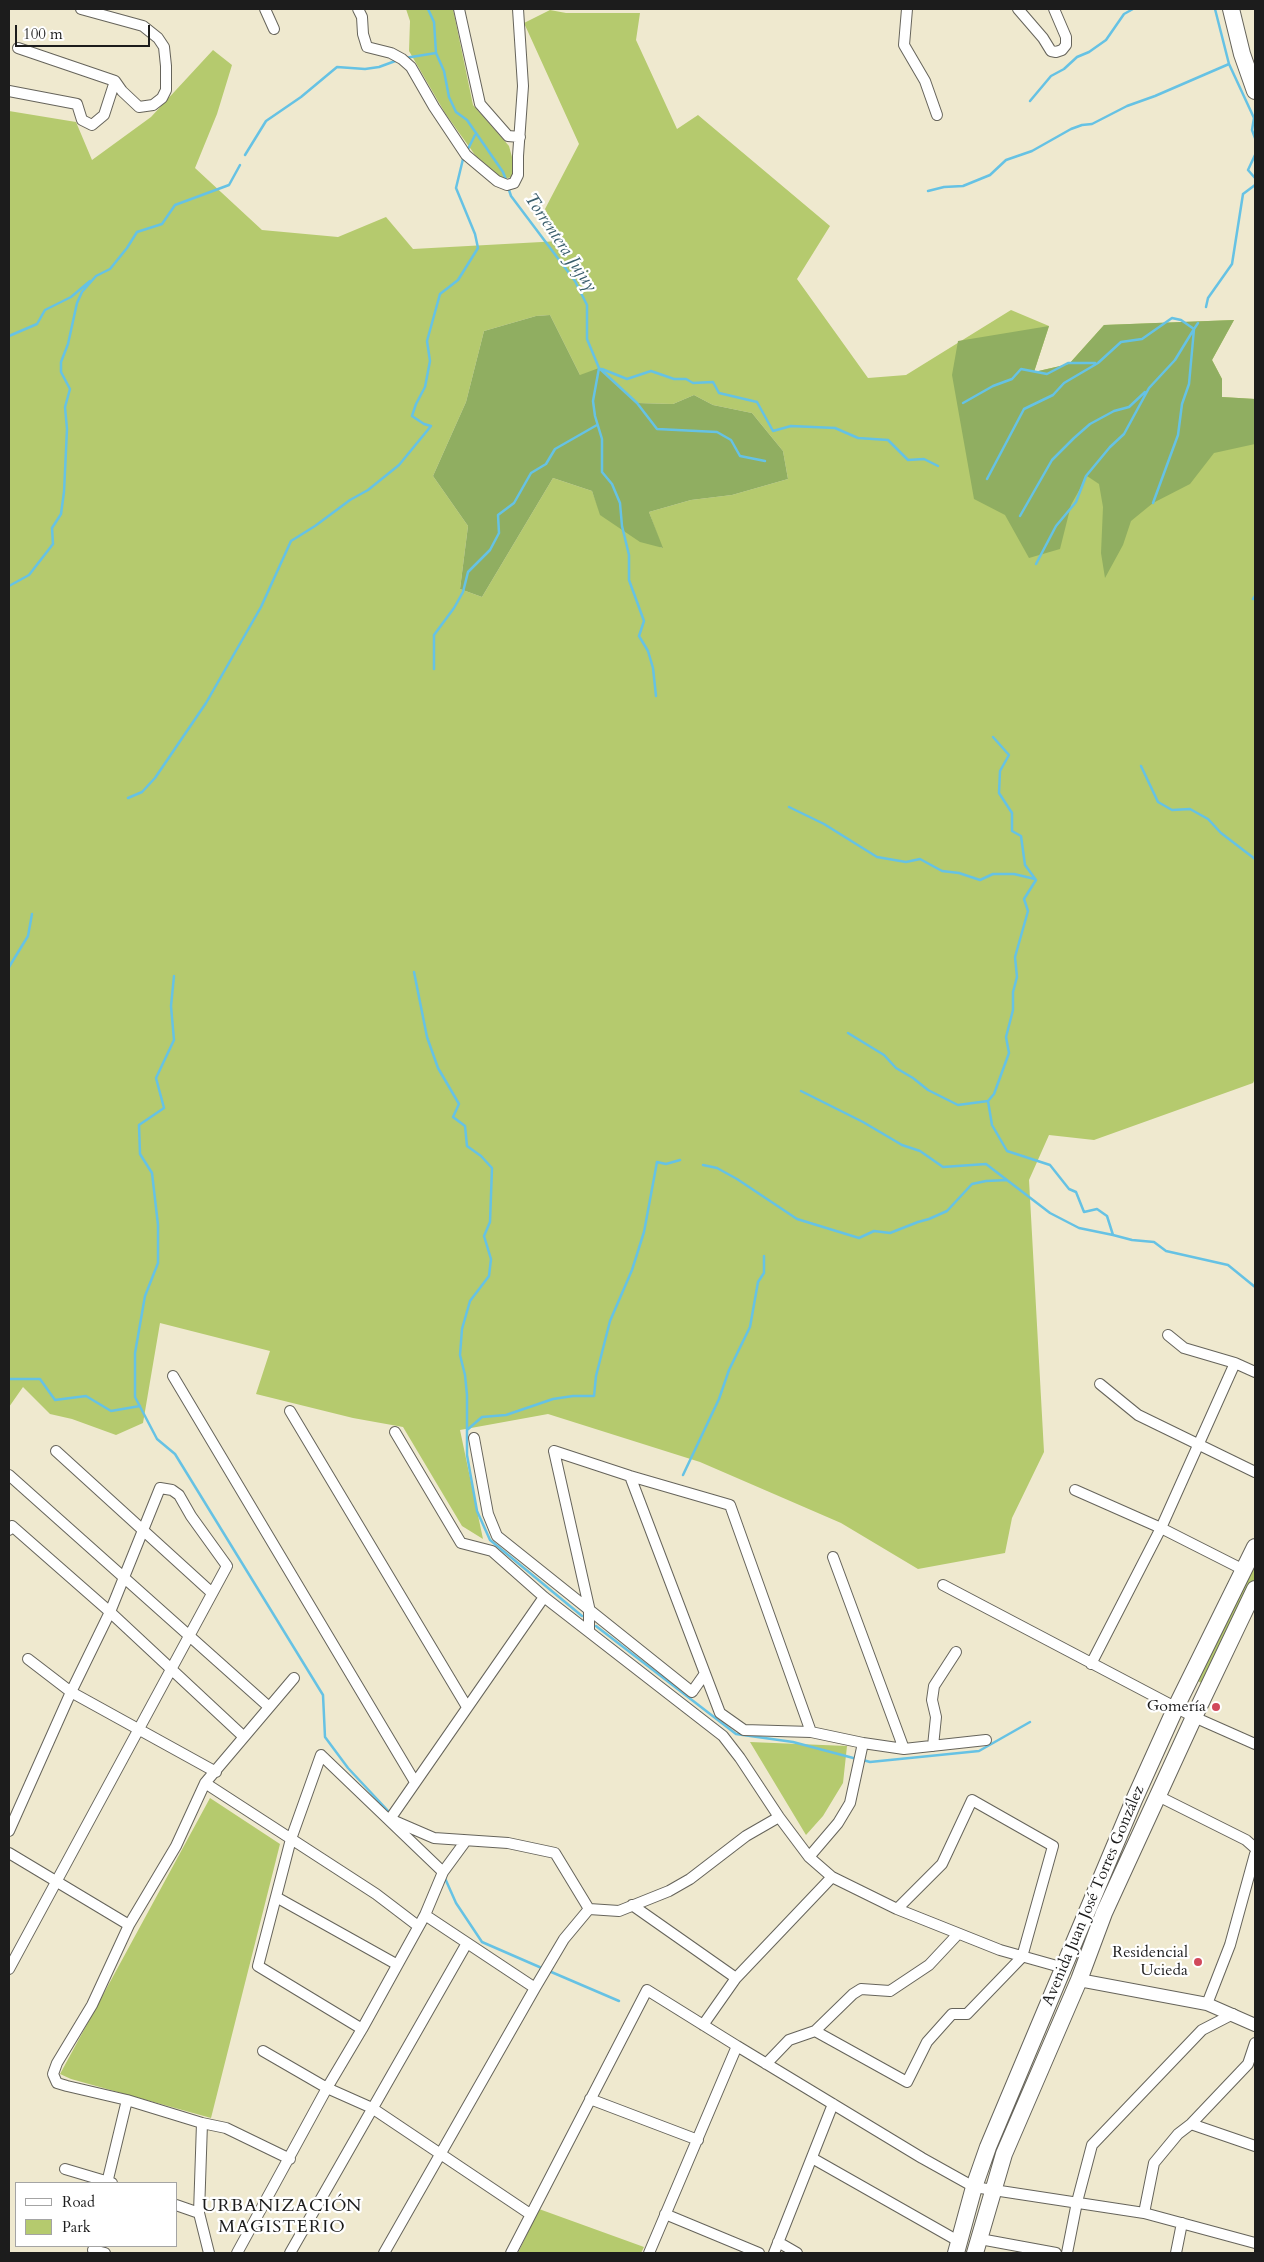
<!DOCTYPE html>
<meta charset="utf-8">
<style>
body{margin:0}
#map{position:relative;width:1264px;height:2262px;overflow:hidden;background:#efe9cf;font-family:Cardo,serif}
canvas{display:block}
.frame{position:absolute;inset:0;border:10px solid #1c1c1c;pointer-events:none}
.legend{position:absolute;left:15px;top:2182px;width:162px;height:65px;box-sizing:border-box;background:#fff;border:1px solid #a4a4a4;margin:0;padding:6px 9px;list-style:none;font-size:15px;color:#1c1c1c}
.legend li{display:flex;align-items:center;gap:10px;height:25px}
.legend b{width:25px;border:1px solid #a4a4a4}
.scale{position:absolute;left:15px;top:25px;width:135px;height:22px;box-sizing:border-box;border:2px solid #1c1c1c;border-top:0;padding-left:6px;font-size:15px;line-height:18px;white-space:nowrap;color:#1c1c1c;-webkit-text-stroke:4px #fff;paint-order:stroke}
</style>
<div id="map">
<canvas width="1264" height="2262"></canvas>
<div class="frame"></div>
<ul class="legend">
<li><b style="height:6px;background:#fff"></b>Road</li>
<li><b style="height:14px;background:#b5ca6e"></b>Park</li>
</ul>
<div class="scale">100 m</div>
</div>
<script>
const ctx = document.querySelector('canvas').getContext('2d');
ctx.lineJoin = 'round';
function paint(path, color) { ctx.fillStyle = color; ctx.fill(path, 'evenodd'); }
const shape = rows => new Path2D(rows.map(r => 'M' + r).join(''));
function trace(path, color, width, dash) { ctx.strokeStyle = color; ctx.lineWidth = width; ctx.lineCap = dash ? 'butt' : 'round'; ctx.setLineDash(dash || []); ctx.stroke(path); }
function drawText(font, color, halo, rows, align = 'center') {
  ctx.font = font + ' Cardo,serif'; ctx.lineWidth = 4.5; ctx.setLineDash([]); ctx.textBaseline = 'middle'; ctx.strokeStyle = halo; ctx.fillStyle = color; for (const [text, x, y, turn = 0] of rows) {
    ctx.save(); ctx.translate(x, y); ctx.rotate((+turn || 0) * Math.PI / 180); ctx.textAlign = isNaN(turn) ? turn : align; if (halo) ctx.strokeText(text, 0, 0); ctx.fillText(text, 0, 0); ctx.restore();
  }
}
const green = shape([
 [406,9,453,9,473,105,509,146,515,168,512,177,503,179,475,155,445,113,409,51,410,21],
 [550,10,566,13,640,13,636,40,677,129,698,115,830,226,797,279,868,378,906,375,1011,310,1049,326,1034,372,1069,364,1104,325,1234,320,1212,360,1222,379,1222,397,1255,399,1255,1079,1253,1083,1094,1140,1049,1135,1029,1180,1044,1452,1012,1518,1005,1553,918,1569,841,1523,700,1462,548,1414,460,1430,483,1539,462,1526,403,1427,353,1418,256,1394,270,1351,160,1323,143,1423,116,1435,72,1419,50,1414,23,1387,9,1407,9,111,76,122,92,160,151,117,213,50,232,65,217,114,195,168,262,230,338,237,386,217,413,249,560,241,545,209,579,144,524,23],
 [550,315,580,375,626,394,637,403,673,404,694,395,713,405,752,413,783,451,788,479,732,495,691,500,649,512,662,548,601,515,592,491,553,478,482,597,460,589,468,526,433,476,466,402,484,331,536,316],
 [1255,1565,1255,1582,1205,1685,1198,1681],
 [750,1742,847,1746,843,1783,823,1816,806,1835],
 [210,1798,280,1844,211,2118,71,2079,60,2074],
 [539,2209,644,2247,641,2253,518,2253]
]);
const forest = shape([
 [550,315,580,375,599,368,637,403,673,404,694,395,713,405,752,413,783,451,788,479,732,495,691,500,649,512,663,548,640,542,600,515,592,491,553,478,482,597,460,589,468,526,433,476,466,402,484,331,536,316],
 [1234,320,1212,360,1222,379,1222,397,1255,399,1255,444,1214,453,1190,484,1153,503,1131,521,1123,545,1105,578,1101,553,1103,507,1099,484,1087,476,1071,505,1060,549,1029,558,1005,515,974,499,952,375,958,341,1049,326,1034,372,1069,364,1104,325]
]);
const stream = shape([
 [428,9,434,22,436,53,444,71,449,97,456,112,467,120,503,172,506,180],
 [1215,9,1229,64,1254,118,1252,130,1255,138],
 [405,58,436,53],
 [1030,101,1051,76,1064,69,1077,57,1089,52,1106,40,1124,14,1133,9],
 [468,149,475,135],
 [245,155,266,121,301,97,337,67,365,69,379,67,398,60],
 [1255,155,1248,170,1255,178],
 [509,190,511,196,575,281,587,305,587,339,599,368,637,403,657,429,717,432,731,440,740,456,765,461],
 [928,191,944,187,963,186,990,175,1006,160,1032,151,1071,129,1082,125,1092,124,1127,106,1155,96,1229,64],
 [96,276,110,269,127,248,137,232,162,224,175,205,229,185,240,165],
 [1206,307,1208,298,1232,264,1243,194,1255,185],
 [9,336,37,324,45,310,71,297,90,281],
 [599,368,593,401,595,416,602,439,602,472,612,484,620,503,622,526,629,555,629,580,644,621,639,636,648,651,653,668,656,696],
 [602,369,627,379,651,371,674,379,686,379,693,383,713,382,719,393,757,402,773,431,791,426,835,428,858,438,888,440,908,460,924,459,938,466],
 [963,403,993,386,1012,379,1021,369,1047,374,1068,363,1095,363],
 [987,479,1024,409,1053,395,1064,383,1098,363,1121,342,1142,339,1172,318,1181,320,1194,329,1175,360,1149,388,1124,434,1110,447,1086,476,1076,502,1056,526,1036,564],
 [1153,503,1178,435,1182,404,1189,384,1194,329,1198,323],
 [1020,516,1052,460,1074,438,1090,424,1114,411,1129,407,1145,392],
 [9,586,29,575,53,544,52,528,61,514,64,492,67,429,65,407,70,389,61,372,61,362,68,344,77,303,82,292,96,276],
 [1253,599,1255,596],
 [434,669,434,635,454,608,463,592,468,572,490,550,499,533,498,515,514,503,531,473,546,464,555,449,597,425],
 [993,737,1009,755,1000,771,999,793,1012,813,1012,831,1021,836,1025,865,1036,880,1024,899,1028,911,1015,957,1017,977,1013,992,1013,1010,1006,1037,1009,1053,994,1094,988,1101,992,1125,1007,1151,1050,1165,1069,1189,1076,1192,1084,1212,1097,1209,1107,1216,1113,1235,1132,1240,1154,1242,1166,1251,1228,1265,1255,1287],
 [1141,766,1158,802,1172,810,1190,809,1208,819,1221,833,1255,859],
 [128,798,142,792,155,778,206,703,261,607,291,541,315,526,350,500,368,490,399,465,431,426,424,424,412,416,416,404,425,387,430,361,427,341,440,294,458,280,478,248,475,234,456,188,463,159],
 [789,807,824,824,877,857,906,862,920,859,942,871,959,873,980,880,993,874,1014,874,1035,879],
 [9,967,28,936,32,914],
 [414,972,427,1037,438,1068,459,1104,453,1117,465,1126,467,1146,481,1156,492,1168,490,1222,484,1236,491,1259,489,1276,470,1301,462,1329,460,1355,465,1375,467,1395,467,1455,477,1511,490,1540,582,1616],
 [174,976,171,1006,174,1040,156,1078,164,1108,139,1125,140,1154,152,1173,158,1225,158,1263,145,1296,135,1353,135,1397,157,1439,175,1454,323,1695,325,1737,348,1768,390,1813],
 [848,1033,884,1055,896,1068,913,1078,928,1090,958,1105,988,1101],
 [801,1091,863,1122,902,1145,920,1151,943,1167,986,1164,1050,1213,1079,1228,1113,1235],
 [703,1165,717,1168,737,1179,797,1219,859,1238,874,1231,890,1233,918,1222,929,1219,947,1211,972,1184,986,1181,1007,1180],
 [9,1379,40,1379,55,1400,86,1396,111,1411,140,1406],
 [467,1430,482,1417,506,1415,553,1399,573,1396,594,1396,596,1376,610,1321,632,1270,644,1232,657,1162,666,1164,680,1160],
 [683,1475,719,1399,729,1370,750,1327,758,1282,764,1273,764,1256],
 [596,1626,736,1734,793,1742,857,1759],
 [863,1760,870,1762,979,1751,1030,1722],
 [444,1876,456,1903,482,1942,544,1969],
 [549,1971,619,2001]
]);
const minor = shape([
 [265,9,274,29],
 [358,9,362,17,363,34,367,47,391,53,402,59,411,67,434,107,466,155,497,181,507,185,514,183,518,175,518,156,523,86,518,9],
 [459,9,480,104,508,136,520,137],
 [907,9,904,45,925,81,937,115],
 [1018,9,1043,38,1051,51,1056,52,1062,50,1066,45,1066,37,1054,9],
 [18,48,115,81,122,91,139,107,153,105,162,98,166,90,166,66,164,47,158,38,143,26,81,9],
 [9,91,77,104,82,120,92,125,104,115,115,81],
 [1168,1335,1184,1348,1235,1363,1255,1372],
 [173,1376,415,1782],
 [1100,1384,1138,1415,1255,1472],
 [290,1411,467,1707],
 [395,1432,461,1543,492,1551,544,1597,723,1736,740,1758,779,1817,809,1857,832,1877,897,1909,1000,1950,1064,1968],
 [474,1438,488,1514,497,1536,692,1692,704,1675],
 [56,1451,212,1593],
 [554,1451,630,1476,730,1505,811,1732,863,1743,904,1749,986,1740],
 [554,1451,589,1607,589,1630],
 [9,1475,269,1707],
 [630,1476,720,1713,744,1730,811,1732],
 [1075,1490,1161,1528,1244,1570],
 [9,1530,12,1526,110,1612,244,1737],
 [833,1557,904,1749],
 [943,1585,1194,1717,1255,1744],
 [544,1597,390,1819,434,1838,508,1843,555,1853,589,1909],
 [28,1659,71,1692,216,1772],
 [1091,1664,1161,1528,1235,1363],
 [933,1746,936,1717,932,1700,934,1686,956,1652],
 [205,1783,376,1894,418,1926],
 [1158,1796,1246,1840,1255,1848],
 [9,1831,71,1692,110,1612,160,1488,172,1490,179,1495,191,1516,227,1566,9,1969],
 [9,1853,129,1925],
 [809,1857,838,1823,850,1803,863,1743],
 [276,1897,396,1964],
 [632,1905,736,1978],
 [425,1915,535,1988],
 [1207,2004,1230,1945,1255,1854],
 [703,2025,736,1978,832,1877],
 [362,2029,258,1966,291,1839,321,1755,443,1872],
 [815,2031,907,2082,927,2042,952,2014,967,2014,1022,1957,1053,1846,972,1800,942,1864,897,1909],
 [737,2046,922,2158,974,2187,1144,2213,1255,2243],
 [263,2051,327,2088,372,2108,530,2214],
 [766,2064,789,2040,815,2031,853,1994,861,1989,890,1991,929,1965,958,1934],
 [590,2099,698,2140],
 [202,2123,199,2213,209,2253],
 [1191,2124,1255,2146],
 [812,2158,960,2242],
 [290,2159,226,2128,202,2123,127,2100,67,2086,57,2083,53,2074,57,2063,92,2005,129,1925,176,1846,205,1783,294,1678],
 [65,2169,112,2183],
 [107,2183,127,2100],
 [176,2205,199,2213],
 [1144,2213,1154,2163,1178,2134,1191,2124,1248,2064,1255,2043],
 [665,2214,759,2253],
 [980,2239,1056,2253],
 [778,2242,797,2253],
 [93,2250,105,2253],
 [237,2253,327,2088,362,2029,425,1915,443,1872,465,1842],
 [290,2253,467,1943],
 [384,2253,535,1988,564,1939,589,1909,619,1911,669,1891,690,1879,746,1836,779,1817],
 [511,2253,647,1990,737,2046,649,2253],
 [774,2253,833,2104],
 [1067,2253,1077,2202,1092,2145,1202,2030,1233,2014],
 [1176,2253,1182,2223]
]);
const tertiary = shape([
 [1079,1980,1207,2004,1255,2025]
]);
const primary = shape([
 [1231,9,1242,54,1255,91],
 [956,2253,974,2187,988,2147,1134,1800,1176,1707,1255,1547],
 [975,2253,1004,2154,1079,1980,1104,1913,1194,1717,1255,1589]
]);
const markers = [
 [1216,1707,5,"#d1495b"],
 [1198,1962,5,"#d1495b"]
];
const poiNames = [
 ["Gomería",1206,1707],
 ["Residencial",1188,1953],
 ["Ucieda",1188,1971]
];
const streetNames = [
 ["Avenida Juan José Torres González",1094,1896,-67]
];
const waterNames = [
 ["Torrentera Jujuy",560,243,56]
];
const neighbourhoodNames = [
 ["URBANIZACIÓN",282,2207],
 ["MAGISTERIO",282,2228]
];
paint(green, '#b5ca6e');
paint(forest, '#90ae61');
trace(stream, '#66c2e4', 2.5);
trace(minor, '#66645b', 12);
trace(tertiary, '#66645b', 14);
trace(primary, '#66645b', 18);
trace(minor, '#fff', 10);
trace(tertiary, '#fff', 12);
trace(primary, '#fff', 16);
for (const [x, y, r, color] of markers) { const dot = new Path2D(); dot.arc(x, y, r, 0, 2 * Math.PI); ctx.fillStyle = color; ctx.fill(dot); trace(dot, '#fff', 2); }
drawText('16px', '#1c1c1c', '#fff', poiNames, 'right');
drawText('16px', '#1c1c1c', '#fff', streetNames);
drawText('italic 18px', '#3a5e6c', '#fff', waterNames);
ctx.letterSpacing = '1px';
drawText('18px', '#1c1c1c', '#fff', neighbourhoodNames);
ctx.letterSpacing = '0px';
</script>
